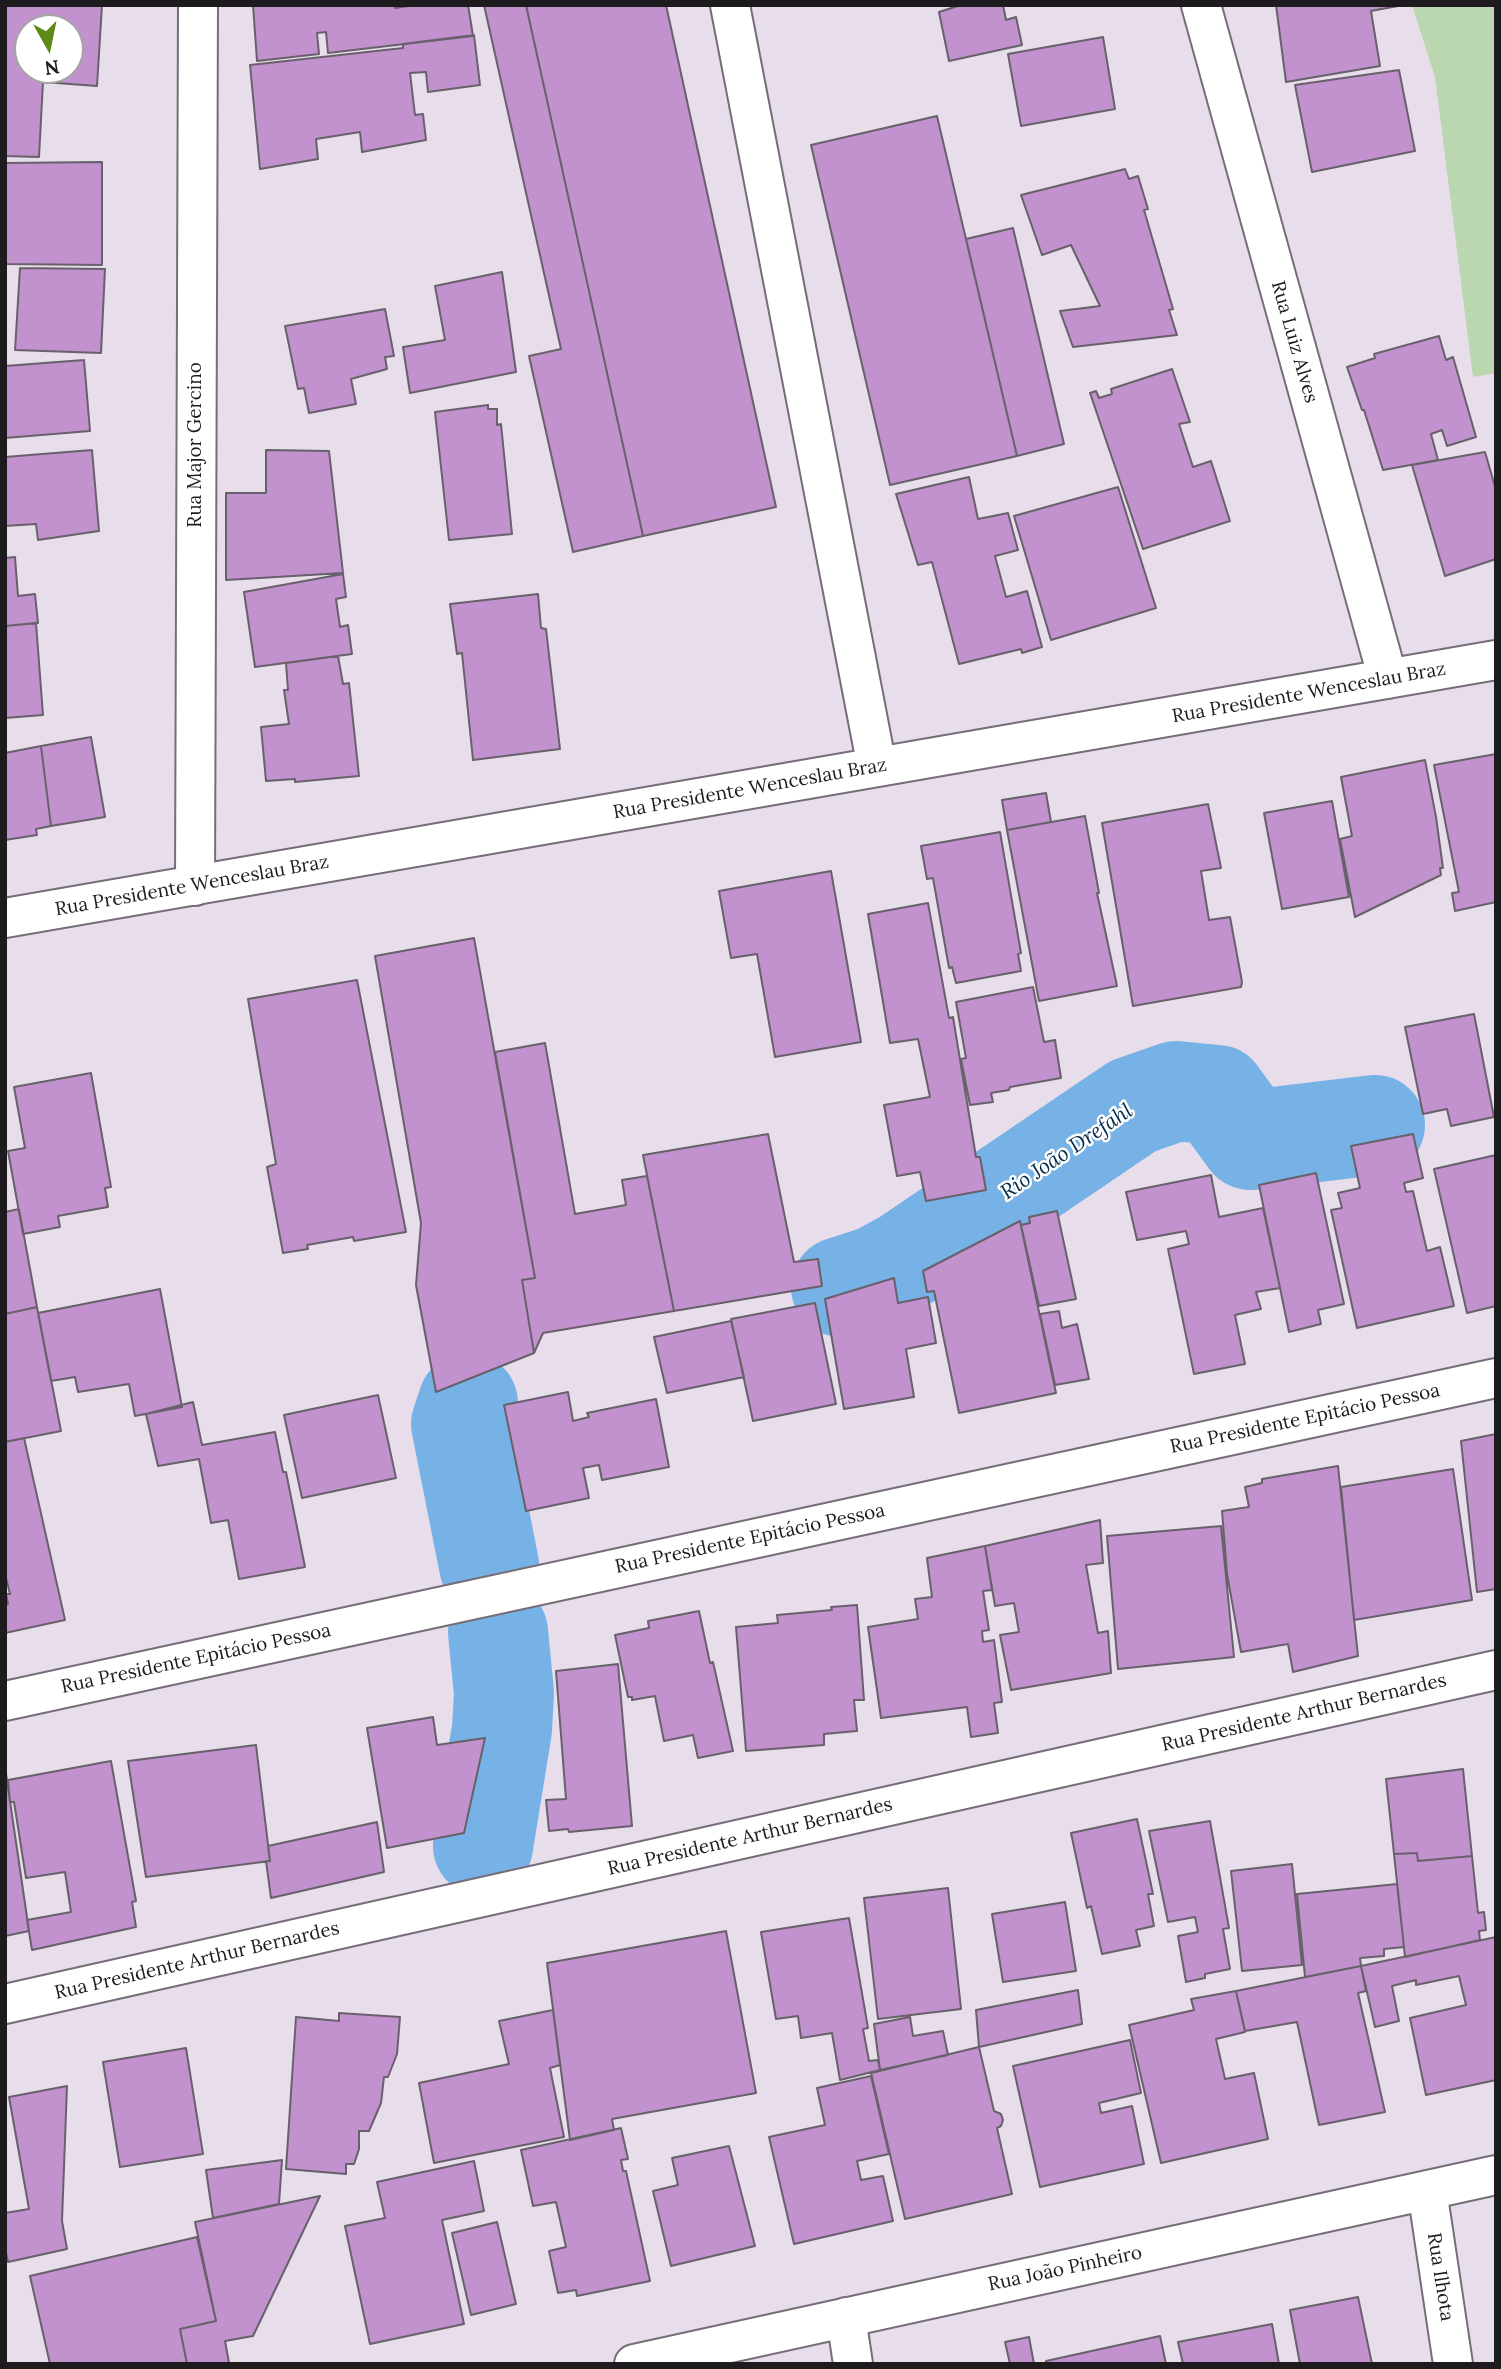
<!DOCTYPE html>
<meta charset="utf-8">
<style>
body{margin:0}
#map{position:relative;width:1501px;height:2369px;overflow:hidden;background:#e8deeb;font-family:Lora,serif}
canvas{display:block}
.frame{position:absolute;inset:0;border:7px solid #1e1b1f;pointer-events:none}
.north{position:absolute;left:14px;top:14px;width:70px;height:70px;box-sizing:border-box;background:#fff;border:2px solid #a5a4a5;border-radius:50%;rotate:171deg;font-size:19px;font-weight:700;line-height:28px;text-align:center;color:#1e1b1f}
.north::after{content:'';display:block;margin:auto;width:24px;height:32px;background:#5d8917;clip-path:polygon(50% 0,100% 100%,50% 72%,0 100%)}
</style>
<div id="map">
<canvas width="1501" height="2369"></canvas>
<div class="frame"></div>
<div class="north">N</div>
</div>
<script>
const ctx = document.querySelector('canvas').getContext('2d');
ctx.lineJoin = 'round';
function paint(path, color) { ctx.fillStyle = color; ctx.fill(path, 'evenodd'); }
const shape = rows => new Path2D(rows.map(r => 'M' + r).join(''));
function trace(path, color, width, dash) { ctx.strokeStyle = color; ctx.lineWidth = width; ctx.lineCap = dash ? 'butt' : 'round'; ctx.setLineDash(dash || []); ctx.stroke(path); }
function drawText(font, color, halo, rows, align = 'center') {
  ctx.font = font + ' Lora,serif'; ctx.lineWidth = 5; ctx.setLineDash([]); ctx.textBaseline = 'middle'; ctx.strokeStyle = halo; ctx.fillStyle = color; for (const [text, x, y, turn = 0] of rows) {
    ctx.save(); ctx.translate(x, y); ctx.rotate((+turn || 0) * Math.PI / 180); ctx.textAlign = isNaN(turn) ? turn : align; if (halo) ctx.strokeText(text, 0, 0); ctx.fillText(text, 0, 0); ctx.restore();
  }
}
const green = shape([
 [1412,5,1496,5,1496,373,1473,377,1435,77]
]);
const river = shape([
 [841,1287,878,1275,907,1259,1133,1106,1176,1091,1217,1095,1250,1140,1375,1125],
 [468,1403,461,1424,489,1565],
 [483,1846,502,1729,504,1693,498,1632]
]);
const building = shape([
 [5,5,102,5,97,86,43,82,39,157,5,156,5,5],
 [28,28,70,28,70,70,28,70,28,28],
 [253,5,395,5,395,8,416,5,468,5,473,36,328,53,326,32,317,33,319,54,257,61,253,5],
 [484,5,526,5,643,536,573,552,529,356,561,349,484,5],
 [526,5,666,5,776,507,643,536,526,5],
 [961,5,1003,5,1006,20,1016,17,1022,45,949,61,939,12,961,5],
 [1276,5,1398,5,1398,6,1371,11,1380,66,1286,82,1276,5],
 [474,35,480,85,428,92,426,72,410,73,415,115,423,114,426,140,362,152,360,132,316,139,318,159,260,169,250,65,403,48,403,44,474,35],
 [1103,37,1115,109,1021,126,1008,54,1103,37],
 [1399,70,1415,151,1312,172,1295,85,1399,70],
 [937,116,1017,456,890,485,811,145,937,116],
 [102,162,102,265,5,264,5,163,102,162],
 [1125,169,1129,179,1138,176,1148,209,1144,210,1173,309,1169,310,1177,335,1073,347,1060,311,1100,306,1071,245,1042,255,1021,195,1125,169],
 [1013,228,1064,444,1017,456,966,239,1013,228],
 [20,268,105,269,101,353,15,350,20,268],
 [502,272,516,372,410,393,403,347,445,340,435,286,502,272],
 [385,309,394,356,385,357,387,369,351,379,356,404,309,413,304,388,298,389,285,326,385,309],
 [1439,336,1446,360,1453,357,1476,437,1447,446,1442,430,1431,434,1438,460,1383,470,1364,410,1362,410,1347,367,1375,358,1374,354,1439,336],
 [84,360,90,431,5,438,5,366,84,360],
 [1172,369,1190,422,1179,424,1193,467,1211,461,1230,521,1143,549,1090,393,1096,391,1099,398,1112,394,1111,389,1172,369],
 [488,405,488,409,497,409,497,425,501,424,512,534,449,540,435,412,488,405],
 [92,450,99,531,38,540,36,524,5,526,5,457,92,450],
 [266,450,329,451,343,573,226,580,226,493,266,493,266,450],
 [1485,452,1496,490,1496,559,1445,576,1412,465,1485,452],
 [969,477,978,519,1008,513,1018,550,995,556,1006,597,1027,591,1042,647,1022,653,1021,649,959,664,932,562,918,565,896,494,969,477],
 [1118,487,1156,608,1051,640,1014,516,1118,487],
 [15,557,18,596,35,594,38,623,5,626,5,558,15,557],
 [343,574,346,597,336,599,340,627,348,625,352,654,255,667,244,592,343,574],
 [538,594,541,628,546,629,560,749,473,760,462,653,457,654,450,604,538,594],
 [36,623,43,715,5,718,5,626,36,623],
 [338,656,343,684,349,683,359,776,295,782,295,779,266,781,261,727,289,724,284,690,288,690,286,663,338,656],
 [91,737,105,817,51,826,41,746,91,737],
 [41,746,51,826,36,829,37,835,5,840,5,753,41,746],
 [1496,754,1496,902,1455,911,1452,893,1459,892,1434,765,1496,754],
 [1425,760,1436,817,1443,868,1440,868,1441,875,1355,917,1340,839,1352,836,1341,777,1425,760],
 [1046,793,1051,822,1007,830,1002,800,1046,793],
 [1332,801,1349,897,1282,909,1264,813,1332,801],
 [1208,804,1221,868,1201,871,1209,920,1230,917,1242,982,1241,987,1133,1006,1102,823,1208,804],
 [1085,816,1099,893,1097,893,1117,986,1039,1001,1007,830,1085,816],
 [1000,832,1021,953,1018,954,1021,971,956,983,952,967,949,968,933,878,927,879,921,846,1000,832],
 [831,871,861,1042,775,1057,757,954,731,958,719,891,831,871],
 [928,903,949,1018,953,1017,976,1157,980,1157,986,1190,926,1201,920,1172,897,1176,884,1105,930,1097,918,1039,890,1043,868,914,928,903],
 [474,938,535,1278,522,1280,534,1353,436,1392,416,1285,421,1223,375,956,474,938],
 [357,980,406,1232,354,1241,353,1237,307,1245,308,1249,283,1253,267,1167,276,1164,248,999,357,980],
 [1033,987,1044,1042,1055,1040,1061,1078,1010,1087,1009,1090,991,1093,993,1102,970,1105,961,1059,966,1058,956,1002,1033,987],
 [1474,1014,1494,1117,1451,1126,1447,1109,1423,1114,1405,1027,1474,1014],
 [545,1043,575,1214,626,1205,622,1180,647,1176,674,1311,543,1333,534,1353,522,1280,535,1278,495,1052,545,1043],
 [91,1073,111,1187,105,1188,108,1207,58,1216,60,1227,23,1234,8,1151,25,1148,14,1087,91,1073],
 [768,1134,794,1262,818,1259,822,1286,674,1311,643,1155,768,1134],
 [1413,1134,1423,1178,1404,1183,1406,1192,1413,1191,1427,1251,1440,1247,1454,1306,1357,1328,1331,1210,1342,1208,1338,1193,1360,1188,1351,1146,1413,1134],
 [1496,1155,1496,1306,1467,1313,1434,1169,1496,1155],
 [1316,1173,1344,1304,1318,1310,1321,1324,1289,1332,1259,1185,1316,1173],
 [1211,1175,1219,1217,1263,1208,1280,1288,1256,1292,1261,1309,1235,1315,1245,1364,1194,1374,1168,1249,1189,1244,1186,1231,1137,1240,1126,1192,1211,1175],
 [19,1209,37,1307,5,1314,5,1212,19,1209],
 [1057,1211,1076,1299,1039,1306,1021,1225,1030,1223,1029,1217,1057,1211],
 [1020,1221,1056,1393,959,1413,934,1291,927,1292,923,1271,1020,1221],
 [894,1278,898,1303,928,1297,936,1343,906,1349,914,1397,844,1409,825,1299,894,1278],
 [160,1289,182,1407,135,1416,129,1384,78,1392,75,1377,51,1381,38,1313,160,1289],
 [815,1303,836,1404,753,1421,731,1319,815,1303],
 [37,1307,61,1431,5,1442,5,1314,37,1307],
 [1059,1311,1062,1328,1077,1324,1089,1379,1055,1385,1040,1314,1059,1311],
 [731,1321,744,1377,667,1393,654,1337,731,1321],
 [568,1392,573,1421,589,1417,587,1413,656,1399,669,1467,602,1480,599,1465,583,1468,589,1498,526,1511,504,1405,568,1392],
 [378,1395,396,1478,302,1498,284,1415,378,1395],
 [193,1402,202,1445,275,1432,283,1472,286,1472,305,1567,239,1579,228,1520,211,1523,199,1459,158,1466,146,1414,193,1402],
 [1496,1434,1496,1589,1477,1592,1461,1441,1496,1434],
 [24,1438,65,1620,5,1633,5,1605,8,1604,6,1594,10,1594,5,1574,5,1442,24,1438],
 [1338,1466,1358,1656,1293,1672,1288,1644,1241,1652,1227,1574,1222,1511,1249,1507,1245,1487,1262,1483,1262,1479,1338,1466],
 [1453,1469,1472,1600,1354,1620,1341,1487,1453,1469],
 [1100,1520,1103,1563,1086,1565,1098,1633,1108,1631,1111,1673,1011,1690,1000,1635,1019,1632,1014,1603,995,1606,985,1546,1100,1520],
 [1221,1526,1234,1657,1118,1669,1107,1536,1221,1526],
 [985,1546,992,1590,983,1591,989,1630,982,1631,983,1642,994,1640,1002,1702,994,1703,998,1733,971,1737,967,1707,881,1718,868,1627,918,1619,915,1599,932,1597,927,1558,985,1546],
 [857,1605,864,1700,854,1700,857,1731,824,1734,824,1745,746,1751,736,1627,778,1623,777,1615,832,1610,831,1607,857,1605],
 [699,1611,710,1663,713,1662,733,1751,698,1758,693,1735,664,1741,655,1696,632,1700,632,1697,628,1697,615,1635,649,1628,648,1621,699,1611],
 [618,1664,632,1826,569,1832,568,1829,549,1831,546,1800,566,1799,556,1671,618,1664],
 [433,1717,437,1745,485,1738,464,1833,387,1848,367,1728,433,1717],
 [256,1745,270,1861,146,1877,128,1761,256,1745],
 [111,1761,136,1901,132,1902,136,1927,32,1950,27,1920,71,1912,65,1872,26,1878,14,1802,10,1802,8,1780,111,1761],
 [5,1767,29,1931,5,1936,5,1767],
 [1463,1769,1472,1856,1418,1861,1417,1853,1394,1854,1386,1779,1463,1769],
 [1137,1819,1153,1894,1148,1894,1154,1926,1136,1930,1140,1946,1102,1954,1091,1906,1087,1908,1071,1833,1137,1819],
 [1210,1821,1229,1928,1223,1929,1230,1969,1205,1974,1205,1978,1186,1982,1178,1936,1198,1932,1195,1917,1168,1922,1149,1831,1210,1821],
 [377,1822,384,1872,271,1898,266,1861,270,1861,268,1846,377,1822],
 [1417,1853,1418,1861,1472,1856,1478,1913,1484,1912,1486,1930,1479,1931,1480,1940,1405,1957,1394,1854,1417,1853],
 [1292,1864,1302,1965,1242,1971,1231,1871,1292,1864],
 [1397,1884,1404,1947,1384,1949,1384,1956,1360,1958,1361,1966,1305,1977,1297,1894,1397,1884],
 [948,1888,961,2009,878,2019,864,1898,948,1888],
 [1065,1902,1076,1971,1003,1982,992,1914,1065,1902],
 [849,1918,868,2028,863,2029,869,2061,878,2060,880,2070,840,2080,832,2033,801,2038,798,2016,776,2019,761,1932,849,1918],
 [726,1931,756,2093,612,2119,614,2130,570,2140,547,1963,726,1931],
 [1496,1937,1496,2080,1426,2095,1410,2018,1466,2005,1459,1976,1416,1985,1416,1980,1392,1986,1399,2021,1375,2027,1361,1966,1496,1937],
 [1361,1966,1366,1991,1358,1993,1385,2112,1319,2125,1297,2022,1245,2031,1236,1991,1361,1966],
 [1078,1990,1082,2024,979,2047,976,2010,1078,1990],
 [1236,1991,1245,2032,1216,2039,1225,2079,1254,2073,1268,2139,1161,2163,1129,2025,1194,2010,1191,1999,1236,1991],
 [553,2010,560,2065,550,2068,564,2137,434,2163,419,2083,509,2064,499,2021,553,2010],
 [339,2013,400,2017,397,2054,388,2077,384,2077,381,2103,369,2131,359,2131,359,2149,354,2164,346,2164,346,2174,286,2169,296,2017,339,2021,339,2013],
 [910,2017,913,2036,943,2031,948,2055,880,2070,874,2024,910,2017],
 [1130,2040,1141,2093,1099,2103,1101,2113,1132,2106,1144,2164,1040,2187,1013,2066,1130,2040],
 [979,2047,994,2111,1001,2114,1003,2120,1001,2126,997,2128,1012,2194,905,2219,871,2073,979,2047],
 [186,2048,203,2154,120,2167,103,2062,186,2048],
 [871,2076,889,2154,857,2161,861,2180,883,2176,893,2221,794,2244,769,2137,825,2125,817,2088,871,2076],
 [67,2086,62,2221,67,2249,8,2262,5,2248,5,2213,29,2209,9,2097,67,2086],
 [621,2128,628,2159,621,2160,623,2171,626,2171,650,2281,577,2296,576,2290,558,2293,549,2251,566,2247,556,2202,533,2206,521,2150,621,2128],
 [729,2146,755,2246,671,2266,653,2191,678,2185,672,2158,729,2146],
 [282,2160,279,2204,213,2218,206,2170,282,2160],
 [474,2161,484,2211,442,2220,464,2324,370,2344,345,2226,385,2218,377,2182,474,2161],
 [320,2196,253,2336,225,2341,229,2363,187,2364,180,2329,216,2321,195,2222,320,2196],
 [497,2222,516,2304,471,2315,452,2233,497,2222],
 [197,2237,216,2321,180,2329,187,2364,50,2364,30,2276,197,2237],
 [1358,2297,1372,2364,1300,2364,1290,2310,1358,2297],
 [1272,2324,1279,2364,1183,2364,1178,2342,1272,2324],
 [1160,2336,1166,2364,1046,2364,1046,2361,1160,2336],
 [1029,2337,1034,2364,1010,2364,1005,2342,1029,2337]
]);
const minor = shape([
 [730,5,877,767],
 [1201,5,1388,679],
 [195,886,198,5],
 [5,918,1496,660],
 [5,1701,1496,1378],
 [5,2004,1496,1670],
 [1427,2190,1453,2364],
 [846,2317,853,2364],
 [634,2364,1496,2175]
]);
const streetNames = [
 ["Rua Luiz Alves",1294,342,74],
 ["Rua Major Gercino",196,445,-90],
 ["Rua Presidente Wenceslau Braz",1309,693,-10],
 ["Rua Presidente Wenceslau Braz",750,789,-10],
 ["Rua Presidente Wenceslau Braz",192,886,-10],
 ["Rua Presidente Epitácio Pessoa",1305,1419,-12],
 ["Rua Presidente Epitácio Pessoa",750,1539,-12],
 ["Rua Presidente Epitácio Pessoa",196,1659,-12],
 ["Rua Presidente Arthur Bernardes",1304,1713,-13],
 ["Rua Presidente Arthur Bernardes",750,1837,-13],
 ["Rua Presidente Arthur Bernardes",197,1961,-13],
 ["Rua João Pinheiro",1065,2269,-12],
 ["Rua Ilhota",1440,2277,81]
];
const waterNames = [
 ["Rio João Drefahl",1067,1152,-34]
];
paint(green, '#bad7af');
trace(river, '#77b2e7', 100);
paint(building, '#c192cd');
trace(building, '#68606a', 2);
trace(minor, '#766d78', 42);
trace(minor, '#fff', 38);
drawText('19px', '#1e1b1f', '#fff', streetNames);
drawText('italic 21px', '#002b4d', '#fff', waterNames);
</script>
